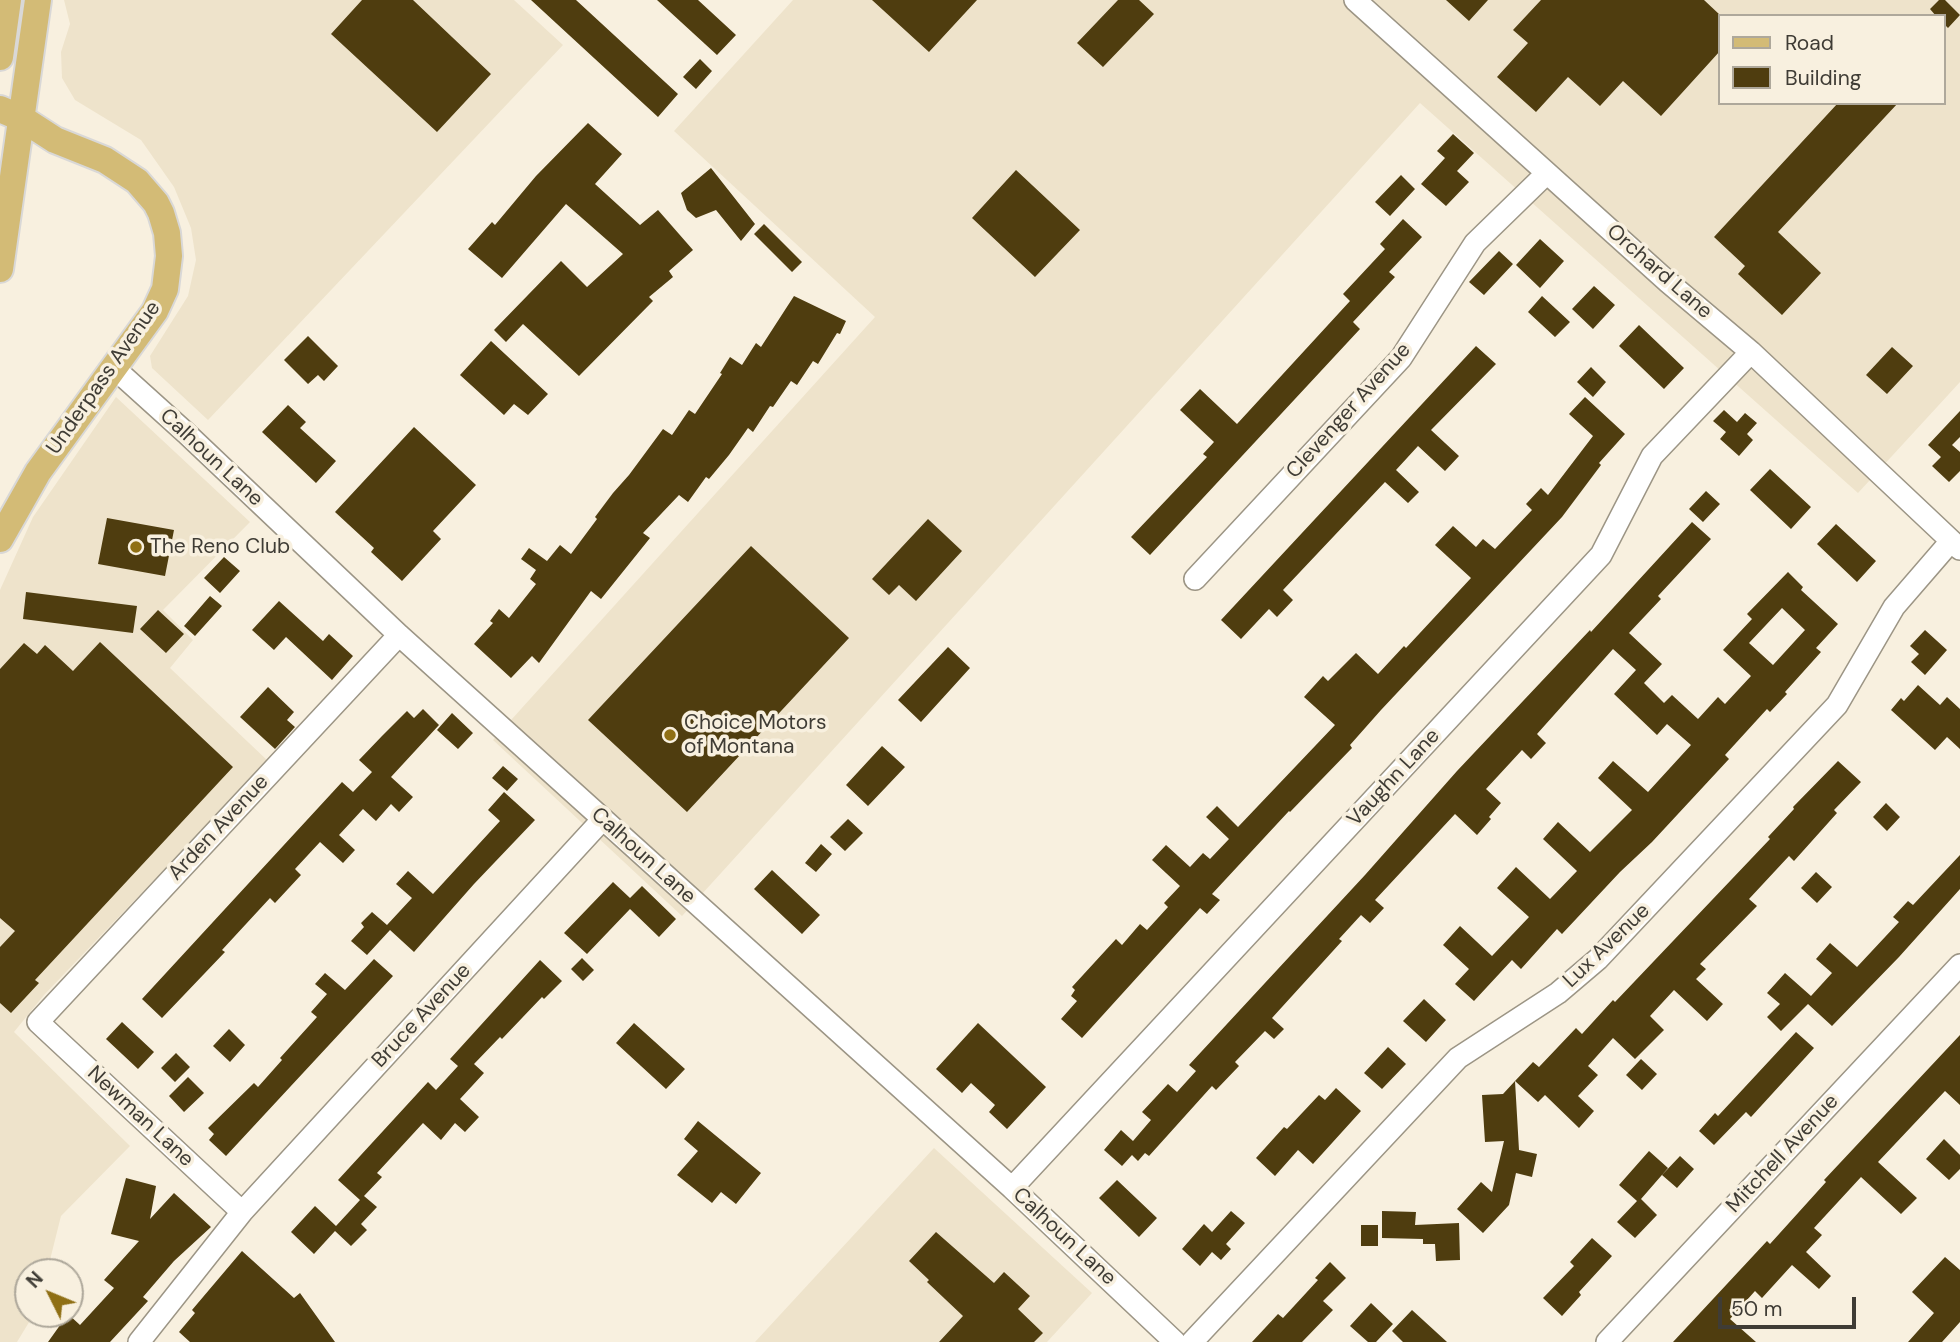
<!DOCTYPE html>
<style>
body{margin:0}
#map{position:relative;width:1960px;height:1342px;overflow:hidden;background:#f8f0df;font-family:"DM Sans",sans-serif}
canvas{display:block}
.legend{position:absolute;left:1718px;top:14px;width:228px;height:91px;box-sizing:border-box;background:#f8f0df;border:2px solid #aea89b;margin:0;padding:9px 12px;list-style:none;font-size:21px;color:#3f3c35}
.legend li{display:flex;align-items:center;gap:14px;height:35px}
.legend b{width:35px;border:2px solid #aea89b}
.north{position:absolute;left:14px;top:1258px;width:70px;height:70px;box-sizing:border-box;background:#f8f0df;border:2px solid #aea89b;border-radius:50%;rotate:313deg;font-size:19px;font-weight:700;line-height:28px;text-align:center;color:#3f3c35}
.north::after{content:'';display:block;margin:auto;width:24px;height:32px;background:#8f6f14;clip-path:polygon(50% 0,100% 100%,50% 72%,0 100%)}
.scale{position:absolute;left:1718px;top:1297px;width:138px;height:32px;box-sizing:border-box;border:4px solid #3f3c35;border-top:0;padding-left:9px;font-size:21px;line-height:24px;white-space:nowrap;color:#3f3c35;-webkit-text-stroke:5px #f8f0df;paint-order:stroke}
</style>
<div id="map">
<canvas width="1960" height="1342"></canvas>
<ul class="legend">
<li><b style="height:9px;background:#d3bb76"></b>Road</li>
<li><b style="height:19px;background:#4f3d0f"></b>Building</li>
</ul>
<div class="north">N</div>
<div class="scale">50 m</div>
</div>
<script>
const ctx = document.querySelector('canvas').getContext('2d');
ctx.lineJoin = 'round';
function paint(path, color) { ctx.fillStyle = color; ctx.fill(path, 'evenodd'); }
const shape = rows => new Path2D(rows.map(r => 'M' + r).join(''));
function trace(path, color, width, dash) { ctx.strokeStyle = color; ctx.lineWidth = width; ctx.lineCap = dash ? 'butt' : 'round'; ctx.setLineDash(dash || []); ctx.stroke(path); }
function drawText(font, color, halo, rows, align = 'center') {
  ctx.font = font + ' "DM Sans",sans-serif'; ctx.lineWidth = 7; ctx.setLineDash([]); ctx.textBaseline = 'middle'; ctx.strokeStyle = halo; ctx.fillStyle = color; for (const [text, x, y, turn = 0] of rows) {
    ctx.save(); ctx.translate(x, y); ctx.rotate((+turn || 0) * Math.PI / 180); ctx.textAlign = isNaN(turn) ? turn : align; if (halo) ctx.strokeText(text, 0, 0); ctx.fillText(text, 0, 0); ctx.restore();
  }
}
const built = shape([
 [64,0,514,0,563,45,208,420,152,368,150,356,188,296,196,260,191,228,174,187,141,140,75,100,62,78,61,52,70,24],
 [793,0,1960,0,1960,382,1858,493,1420,103,682,916,493,740,875,317,674,131],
 [1720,16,1944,16,1944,103,1720,103],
 [116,397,250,522,163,610,193,640,170,668,268,761,44,995,14,1032,130,1146,61,1216,47,1272,28,1272,28,1314,34,1314,17,1342,0,1342,0,590,33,517],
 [934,1148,1092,1293,1047,1342,755,1342]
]);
const building = shape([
 [362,0,413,0,491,74,437,132,331,34],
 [531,0,576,0,678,94,658,117],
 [657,0,698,0,736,35,717,55],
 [872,0,977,0,929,52],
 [1118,0,1139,0,1154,14,1103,67,1077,43],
 [1446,0,1488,0,1469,21],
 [1541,0,1704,0,1720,15,1720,51,1661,116,1623,81,1600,106,1568,77,1536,112,1497,77,1528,43,1513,30],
 [1939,0,1945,0,1960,15,1948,28,1944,24,1944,16,1936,16,1930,9],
 [700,59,712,71,696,89,683,77],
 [1838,103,1898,103,1778,232,1821,273,1782,315,1738,274,1745,266,1714,237],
 [588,123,622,154,595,184,640,225,658,210,693,250,669,271,673,277,649,297,653,301,579,376,523,324,506,342,494,330,561,261,587,287,623,254,566,204,502,278,468,249,492,222,495,225,536,176],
 [1453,134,1474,153,1457,171,1469,182,1446,206,1421,184,1445,158,1437,151],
 [711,168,755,224,741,241,716,210,696,218,687,210,681,193],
 [1016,170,1080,230,1035,277,972,218],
 [1401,175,1415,189,1390,216,1375,202],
 [1403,219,1422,237,1389,272,1395,277,1353,322,1360,329,1150,555,1131,537,1207,457,1203,454,1214,442,1180,410,1200,389,1237,424,1350,301,1343,294,1385,249,1380,244],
 [764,224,802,262,792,272,754,234],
 [1540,239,1564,261,1540,288,1516,265],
 [1499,251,1513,264,1484,295,1469,282],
 [1594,286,1615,305,1593,329,1572,309],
 [794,296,846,321,840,334,837,333,818,364,813,361,797,385,791,381,773,407,770,406,753,432,748,428,729,455,709,479,706,477,688,502,679,495,643,533,650,538,601,599,591,591,539,663,532,656,511,678,474,644,493,623,490,621,499,609,509,618,536,584,530,579,536,570,521,559,529,548,547,561,560,545,571,554,597,519,595,517,613,493,629,475,663,429,672,435,689,410,695,414,722,374,720,373,730,357,742,365,756,343,761,347],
 [1542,296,1570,322,1555,337,1528,312],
 [1639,325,1684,368,1664,389,1619,346],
 [308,336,338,366,324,381,318,375,308,384,284,360],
 [491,341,548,394,528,415,514,404,504,415,460,375],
 [1476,346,1496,364,1431,430,1459,456,1445,471,1418,446,1396,470,1419,492,1408,503,1385,482,1283,590,1293,600,1277,617,1269,609,1241,639,1221,620],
 [1892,347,1913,366,1887,394,1866,375],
 [1591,367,1606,382,1593,397,1577,382],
 [1585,397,1625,434,1599,463,1601,465,1562,517,1381,710,1350,745,1352,748,1290,812,1289,811,1212,894,1220,900,1207,914,1200,908,1082,1038,1061,1019,1077,1001,1071,996,1075,990,1072,987,1116,939,1122,945,1140,924,1147,930,1168,907,1164,903,1180,886,1152,860,1166,845,1190,867,1203,853,1210,859,1229,839,1206,817,1217,806,1238,827,1335,725,1304,697,1323,676,1328,681,1356,653,1378,674,1404,646,1406,648,1471,578,1435,545,1453,526,1476,547,1483,539,1495,549,1532,510,1526,504,1541,488,1548,495,1593,436,1569,414],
 [288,405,306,422,300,428,336,461,316,483,262,432],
 [1724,410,1737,422,1745,413,1757,423,1747,434,1753,440,1739,456,1720,439,1726,432,1713,421],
 [1960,411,1960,437,1952,445,1960,452,1960,471,1949,482,1932,466,1941,457,1928,445],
 [414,427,476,485,433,531,441,539,402,581,371,552,374,548,335,512],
 [1770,469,1811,507,1791,529,1750,490],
 [1706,491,1720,504,1703,522,1689,509],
 [107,518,174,530,165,576,98,564],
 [928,519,962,551,916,601,899,585,889,595,872,579],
 [1692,522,1711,539,1658,596,1661,599,1629,633,1662,664,1644,683,1664,703,1672,695,1698,719,1718,697,1725,704,1751,676,1723,650,1752,619,1747,614,1788,572,1803,587,1801,590,1838,624,1816,648,1821,652,1785,692,1787,694,1770,712,1767,709,1725,755,1729,759,1652,842,1620,872,1562,934,1557,929,1521,969,1512,960,1474,1001,1455,984,1469,969,1443,945,1460,926,1492,956,1529,917,1497,888,1516,867,1550,899,1577,871,1543,839,1558,822,1590,852,1632,810,1598,778,1613,761,1648,792,1691,745,1667,724,1657,735,1614,694,1636,670,1613,649,1537,734,1546,743,1531,759,1522,750,1486,789,1501,803,1489,817,1491,819,1477,835,1455,814,1375,900,1384,908,1370,923,1361,915,1339,939,1342,941,1272,1018,1284,1029,1274,1039,1265,1031,1235,1062,1239,1066,1216,1090,1212,1086,1149,1156,1145,1153,1138,1161,1132,1155,1122,1166,1104,1150,1121,1130,1133,1141,1151,1120,1142,1112,1168,1084,1177,1092,1196,1071,1189,1065,1365,875,1457,771,1590,630,1591,632],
 [1782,608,1805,630,1773,665,1749,643],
 [1836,524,1876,561,1857,582,1817,544],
 [751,546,849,638,687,812,588,720],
 [224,557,240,571,220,593,204,578],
 [26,592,137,606,133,633,23,619],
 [210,596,222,606,195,636,184,626],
 [279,601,323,641,329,634,353,656,332,680,286,637,274,650,252,630],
 [158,610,184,634,166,653,140,629],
 [1925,630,1947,650,1925,675,1911,662,1919,654,1910,646],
 [100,642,233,767,35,980,39,983,11,1013,0,1003,0,947,15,931,0,918,0,669,24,643,37,654,45,645,73,671],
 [948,647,970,668,921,722,898,700],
 [1918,685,1940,705,1947,697,1960,709,1960,749,1947,737,1935,750,1891,710,1901,698,1904,701],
 [268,687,294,712,287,720,295,727,275,749,240,717],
 [423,709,439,725,391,777,413,797,399,812,391,804,376,821,363,809,339,835,355,850,343,863,320,842,295,869,301,875,275,903,270,898,222,950,225,952,162,1018,142,999,342,782,353,792,372,772,359,760,382,736,407,711,414,718],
 [452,713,473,733,458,749,437,730],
 [882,746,905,767,868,806,846,785],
 [1838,761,1861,782,1834,810,1837,813,1794,861,1789,856,1749,899,1757,906,1700,964,1706,969,1696,979,1723,1004,1707,1021,1674,990,1650,1016,1664,1030,1635,1059,1613,1038,1588,1066,1598,1075,1578,1096,1594,1111,1579,1128,1545,1095,1538,1102,1515,1081,1533,1062,1539,1067,1576,1028,1582,1034,1613,1000,1615,1002,1770,839,1768,837,1794,809,1793,807],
 [503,766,518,779,507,791,492,778],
 [504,792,535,820,474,884,414,952,390,930,367,955,351,941,364,927,361,923,372,912,387,925,412,898,396,884,408,871,433,894,500,821,488,810],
 [1886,803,1900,817,1887,831,1873,817],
 [848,819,863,833,845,851,830,837],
 [821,844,832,854,816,872,805,863],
 [1960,855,1960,889,1899,957,1832,1026,1808,1004,1781,1031,1767,1017,1780,1004,1767,993,1785,973,1811,996,1832,973,1816,959,1830,943,1857,967,1899,922,1893,917,1908,901,1913,905],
 [772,870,820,915,802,934,754,889],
 [1816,872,1832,887,1817,903,1801,888],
 [613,882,630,898,642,886,676,919,659,937,630,909,587,954,564,933],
 [582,958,594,970,583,981,571,969],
 [374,959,393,976,226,1156,209,1140,214,1134,208,1128,254,1083,258,1087,282,1060,280,1058,317,1017,311,1012,327,994,315,984,325,973,345,990],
 [540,960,562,981,544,999,542,997,502,1039,500,1037,474,1064,484,1073,460,1099,479,1117,465,1132,455,1123,441,1140,423,1123,377,1173,382,1177,364,1196,377,1207,361,1224,367,1230,351,1246,335,1231,314,1254,291,1232,315,1206,336,1226,360,1200,338,1180,428,1082,436,1090,458,1066,450,1059],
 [1424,999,1446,1020,1426,1042,1403,1021],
 [122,1022,154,1052,138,1069,106,1039],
 [634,1023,685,1069,666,1089,616,1043],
 [978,1023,1046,1087,1007,1129,989,1112,995,1105,971,1083,962,1093,936,1069],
 [229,1029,245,1045,230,1062,213,1046],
 [1796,1032,1814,1048,1751,1117,1746,1112,1714,1145,1699,1131,1715,1113,1718,1116],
 [1960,1035,1960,1105,1945,1091,1878,1162,1917,1198,1901,1214,1861,1177,1814,1228,1822,1235,1806,1252,1831,1276,1819,1289,1792,1265,1762,1298,1755,1291,1730,1319,1756,1342,1673,1342,1767,1241,1770,1244,1826,1182,1824,1180],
 [1388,1047,1406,1064,1382,1089,1364,1073],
 [176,1053,190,1067,175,1082,161,1068],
 [1641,1059,1657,1074,1642,1090,1626,1075],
 [188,1077,204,1093,184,1112,169,1096],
 [1515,1081,1519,1150,1537,1154,1532,1177,1516,1173,1509,1205,1483,1233,1457,1209,1481,1182,1492,1192,1504,1141,1485,1142,1482,1095,1503,1094],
 [1336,1088,1361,1111,1313,1164,1298,1150,1275,1176,1256,1158,1284,1127,1287,1129,1319,1095,1325,1100],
 [698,1121,761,1173,736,1204,721,1192,712,1203,677,1175,698,1151,684,1139],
 [1944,1139,1960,1155,1960,1169,1949,1180,1926,1159],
 [1649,1151,1668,1168,1641,1199,1657,1215,1635,1238,1617,1222,1637,1201,1619,1185],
 [1680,1156,1694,1169,1677,1188,1662,1175],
 [126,1178,156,1186,150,1219,174,1193,211,1227,174,1261,143,1297,148,1301,110,1342,48,1342,68,1314,80,1325,114,1288,104,1280,139,1241,111,1234],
 [1117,1180,1157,1218,1139,1237,1099,1198],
 [1231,1211,1245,1223,1226,1244,1231,1249,1221,1260,1212,1252,1200,1266,1182,1249,1204,1224,1212,1232],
 [1382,1211,1416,1212,1415,1225,1459,1223,1460,1260,1436,1261,1435,1244,1423,1244,1423,1239,1382,1238],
 [1361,1225,1378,1225,1378,1246,1361,1246],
 [936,1232,994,1283,1004,1272,1030,1296,1018,1309,1043,1333,1034,1342,939,1342,963,1316,927,1282,929,1280,909,1261],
 [1592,1238,1612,1256,1579,1292,1581,1295,1562,1316,1543,1298,1574,1266,1570,1262],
 [242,1251,294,1298,300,1293,335,1342,190,1342,179,1332,195,1313,192,1310],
 [1945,1257,1960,1270,1960,1322,1942,1342,1908,1342,1934,1313,1912,1292],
 [1330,1262,1346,1278,1323,1301,1333,1310,1302,1342,1252,1342,1278,1314,1283,1318,1318,1280,1315,1278],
 [1371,1303,1393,1324,1376,1342,1368,1342,1350,1326],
 [1412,1310,1447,1342,1403,1342,1392,1331]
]);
const minor = shape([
 [1355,0,1668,282,1751,352,1960,549],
 [114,368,186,433,399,635,1012,1188,1175,1342],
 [1195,579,1401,358,1475,243,1547,173],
 [1012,1188,1601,555,1652,456,1751,352],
 [242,1212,38,1022,399,635],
 [139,1342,242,1212,602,820],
 [1192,1342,1458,1058,1558,993,1598,959,1837,705,1894,607,1951,541],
 [1607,1342,1960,965]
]);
const major = shape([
 [0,57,8,0],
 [0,109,21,118,55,140,105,160,137,181,156,203,161,213,167,233,169,256,165,289,155,311,38,472,0,539],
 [0,269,38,0]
]);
const markers = [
 [136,547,7,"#8f6f14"],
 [670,735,7,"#8f6f14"]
];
const streetNames = [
 ["Orchard Lane",1659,272,41],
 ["Underpass Avenue",104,378,-55],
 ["Clevenger Avenue",1349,411,-48],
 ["Calhoun Lane",211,458,43],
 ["Vaughn Lane",1394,778,-47],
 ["Arden Avenue",219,828,-47],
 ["Calhoun Lane",643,856,42],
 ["Lux Avenue",1607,946,-44],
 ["Bruce Avenue",422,1016,-47],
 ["Newman Lane",140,1117,43],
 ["Mitchell Avenue",1783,1154,-47],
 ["Calhoun Lane",1064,1237,43]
];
const poiNames = [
 ["The Reno Club",150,547],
 ["Choice Motors",684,723],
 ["of Montana",684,747]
];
paint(built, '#eee3cb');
paint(building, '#4f3d0f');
trace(minor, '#9c9585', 24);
trace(major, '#d9d8d7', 30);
trace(minor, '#fff', 21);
trace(major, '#d3bb76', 26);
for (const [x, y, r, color] of markers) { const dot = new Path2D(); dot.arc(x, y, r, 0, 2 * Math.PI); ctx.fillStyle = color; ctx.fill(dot); trace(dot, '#f8f0df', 2.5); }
drawText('21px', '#3f3c35', '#f8f0df', streetNames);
drawText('21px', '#3f3c35', '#f8f0df', poiNames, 'left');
</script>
